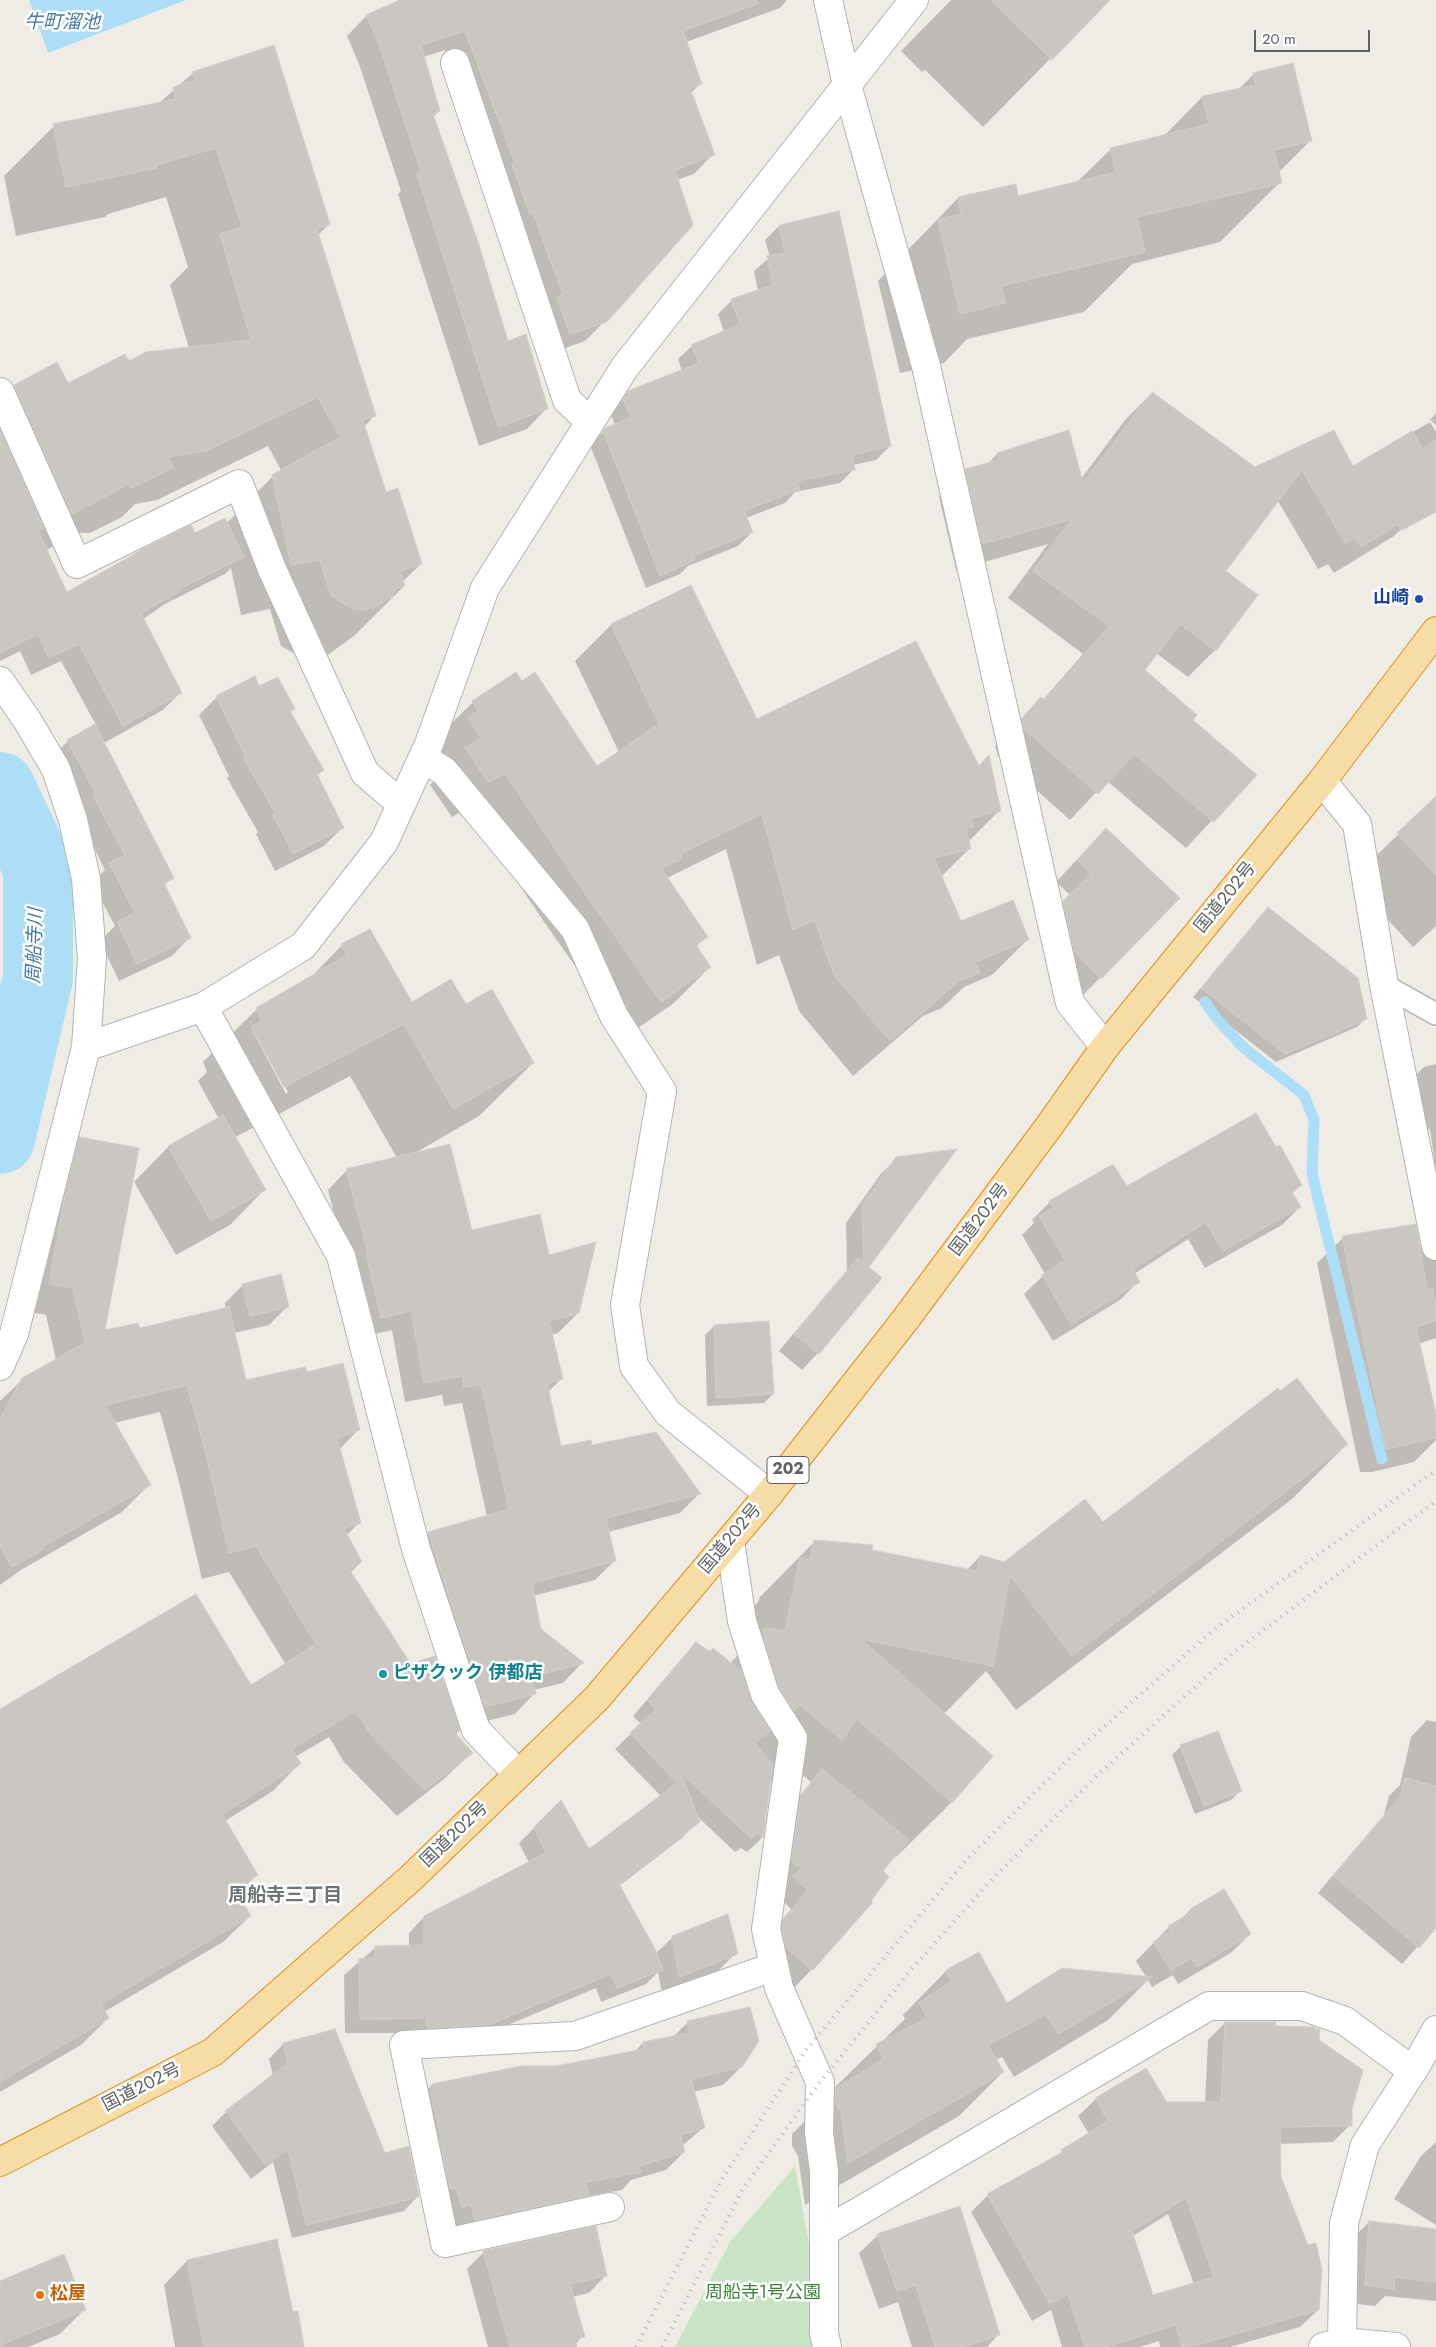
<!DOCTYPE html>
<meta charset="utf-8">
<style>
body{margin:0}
#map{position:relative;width:1436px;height:2347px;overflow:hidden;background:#efece6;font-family:Jost,sans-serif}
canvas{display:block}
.scale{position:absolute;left:1254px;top:30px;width:116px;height:22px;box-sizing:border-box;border:2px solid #5e6265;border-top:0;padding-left:6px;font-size:15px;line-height:18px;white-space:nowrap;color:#5e6265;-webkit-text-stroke:4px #fff;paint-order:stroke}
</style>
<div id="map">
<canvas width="1436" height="2347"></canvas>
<div class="scale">20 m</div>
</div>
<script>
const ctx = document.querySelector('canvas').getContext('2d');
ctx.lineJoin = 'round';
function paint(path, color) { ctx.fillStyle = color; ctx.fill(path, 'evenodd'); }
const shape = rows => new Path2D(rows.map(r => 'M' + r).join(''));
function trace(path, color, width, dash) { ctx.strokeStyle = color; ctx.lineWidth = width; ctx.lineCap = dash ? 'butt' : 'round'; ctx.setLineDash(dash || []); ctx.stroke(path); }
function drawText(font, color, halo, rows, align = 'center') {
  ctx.font = font + ' Jost,"Noto Sans JP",sans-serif'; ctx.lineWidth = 5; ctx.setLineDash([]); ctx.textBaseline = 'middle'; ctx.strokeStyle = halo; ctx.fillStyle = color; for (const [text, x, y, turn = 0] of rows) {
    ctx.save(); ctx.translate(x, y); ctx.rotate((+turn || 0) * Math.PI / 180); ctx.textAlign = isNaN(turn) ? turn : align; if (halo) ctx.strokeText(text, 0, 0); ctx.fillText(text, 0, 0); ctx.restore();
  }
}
const green = shape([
 [795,2166,827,2347,675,2347,730,2242]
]);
const water = shape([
 [29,0,186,0,48,53]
]);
const shadow = shape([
 [403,0,787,0,780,8,686,42,700,84,690,94,713,154,694,174,677,180,605,321,585,341,551,353,496,183,445,50,423,57,439,111,433,117,507,343,546,409,527,429,479,446,398,194,401,191,359,64,347,36,366,16],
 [951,0,1108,0,983,127,925,70,922,72,901,51],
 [193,73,329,224,318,235,375,415,364,427,385,494,421,564,402,582,404,586,354,636,329,654,315,660,302,658,281,646,270,609,241,615,231,568,225,574,165,604,143,619,181,692,163,710,104,743,172,877,164,886,189,938,172,956,119,981,100,941,115,926,92,882,105,870,50,759,68,741,96,725,61,661,31,675,20,651,0,661,0,401,15,386,67,385,128,363,189,348,170,285,188,267,166,197,108,214,105,217,16,236,4,176,54,126,158,104],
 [268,446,282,472,273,476,226,524,195,535,67,593,46,550,80,533,90,533,122,517,135,504,157,500],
 [1254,74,1311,140,1278,173,1280,182,1220,242,1132,264,1084,312,967,339,944,363,900,373,878,281,958,198,1017,197,1077,182,1111,149,1163,137,1202,97,1238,90],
 [779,226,890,446,876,460,853,465,854,469,840,483,795,492,785,503,746,518,752,532,738,546,688,566,680,574,646,588,590,445,606,429,615,425,610,413,629,392,682,371,678,359,692,346,724,332,718,314,732,300,758,291,754,271,770,257,765,240],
 [1152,393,1255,468,1352,467,1430,422,1436,432,1436,496,1394,536,1334,573,1328,564,1318,569,1278,501,1225,571,1256,595,1215,650,1188,677,1156,653,1144,670,1192,720,1255,775,1186,848,1107,781,1070,820,998,756,995,746,1041,698,1043,700,1083,654,1008,598,1048,544,956,570,939,497,966,470,988,464,997,454,1068,431,1081,479,1125,420],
 [1436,413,1436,425,1430,420],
 [690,586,757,721,1000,810,968,842,969,849,941,877,960,923,1028,939,992,975,964,987,942,1008,923,1016,853,1076,799,1011,779,955,757,965,726,849,667,878,707,936,696,947,710,967,674,1003,625,1037,542,919,468,808,452,817,430,785,444,771,437,738,473,702,521,682,596,767,619,752,575,661,611,625],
 [259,688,293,708,289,712,323,770,317,776,342,828,324,846,275,871,256,834,258,832,227,778,229,776,199,715,217,697],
 [1436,798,1436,926,1413,947,1351,880],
 [1085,851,1179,898,1079,999,1042,924,1070,895,1056,882],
 [1260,918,1366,1018,1357,1027,1276,1062,1193,997],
 [342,945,411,1004,465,1006,533,1063,479,1116,415,1153,471,1231,548,1257,578,1313,558,1333,551,1335,562,1378,548,1392,560,1447,591,1446,699,1494,680,1513,608,1532,615,1560,595,1580,533,1596,540,1630,582,1663,563,1683,533,1690,534,1694,515,1714,466,1726,410,1552,429,1533,487,1517,462,1403,444,1406,442,1395,405,1402,392,1330,361,1337,349,1271,328,1190,347,1170,397,1158,350,1076,234,1138,264,1190,230,1225,176,1255,134,1182,168,1147,219,1119,198,1081,207,1072,203,1062,257,1009,309,979],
 [252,1030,255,1030,288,1092,286,1094],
 [1436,1064,1436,1172,1430,1129,1406,1133,1399,1092,1424,1067],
 [80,1139,104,1332,139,1329,226,1309,225,1303,243,1285,287,1307,269,1325,234,1333,245,1382,306,1374,358,1430,339,1450,359,1523,346,1536,361,1562,350,1573,454,1734,471,1753,444,1779,397,1816,344,1762,329,1737,295,1757,299,1764,273,1791,225,1821,257,1875,237,1894,250,1916,223,1942,104,2012,108,2018,81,2045,0,2092,0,1711,250,1687,286,1665,229,1572,202,1579,178,1478,160,1412,114,1423,149,1485,122,1512,21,1570,0,1585,0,1401,23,1379,56,1360,46,1315,23,1311,53,1166],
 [1276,1149,1301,1185,1292,1194,1300,1207,1282,1225,1205,1268,1188,1239,1134,1274,1138,1282,1120,1300,1053,1341,1024,1294,1045,1274,1022,1235,1034,1223,1032,1220,1050,1202,1126,1187],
 [897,1158,867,1267,880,1278,818,1353,802,1370,779,1351,847,1270,846,1223,880,1175],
 [1415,1226,1420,1247,1436,1231,1436,1338,1418,1344,1436,1420,1436,1440,1414,1462,1372,1472,1360,1472,1317,1263,1343,1238],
 [714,1326,773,1394,764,1403,707,1406,705,1335],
 [1347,1444,1292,1499,1016,1710,986,1671,944,1714,952,1802,896,1857,895,1855,812,1969,795,1987,769,1966,766,1939,791,1909,777,1895,783,1815,811,1782,804,1776,786,1794,770,1781,762,1838,747,1852,741,1848,735,1852,697,1816,698,1821,683,1837,619,1886,655,1954,673,1937,736,1953,718,1971,662,1994,658,1972,646,1984,601,2002,596,1988,472,2040,411,2033,345,2033,344,1975,376,1947,409,1946,409,1933,424,1917,529,1863,519,1843,560,1803,588,1851,661,1796,615,1749,641,1724,633,1716,696,1643,730,1663,737,1656,746,1615,758,1602,760,1597,815,1541,967,1570,980,1556,1004,1564,1103,1524],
 [1427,1720,1436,1722,1436,1926,1402,1964,1318,1893,1384,1815,1389,1796,1400,1785,1411,1737],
 [1181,1746,1240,1791,1231,1800,1195,1814,1172,1755],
 [1223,1890,1250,1934,1232,1952,1178,1984,1173,1975,1152,1987,1148,1980,1108,2020,1014,2077,1002,2057,996,2060,1003,2072,959,2116,805,2205,798,2156,792,2146,792,2134,835,2091,833,2089,905,2019,903,2015,946,1971,979,1954,1006,2005,1146,1977,1136,1961,1169,1927,1179,1921,1190,1910],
 [687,2023,741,2067,723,2085,693,2092,704,2127,682,2146,684,2152,666,2170,631,2180,622,2190,587,2196,570,2213,457,2238,414,2103,432,2085,556,2067,634,2052,643,2043,673,2037],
 [1225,2023,1275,2027,1318,2040,1350,2109,1350,2125,1333,2142,1279,2144,1279,2177,1307,2247,1318,2310,1300,2327,1230,2347,1160,2347,1159,2341,1140,2347,1062,2347,1051,2310,1032,2321,971,2212,988,2195,1055,2158,1062,2151,1089,2134,1078,2116,1096,2099,1166,2104,1205,2104,1208,2040],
 [1168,2214,1194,2284,1152,2296,1133,2236],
 [334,2031,384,2154,418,2196,404,2211,292,2238,273,2162,251,2179,212,2126,226,2112,273,2076,269,2059,283,2044],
 [1436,2142,1436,2225,1394,2199,1421,2156],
 [959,2208,998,2335,987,2347,912,2347,898,2302,879,2309,859,2253,877,2236],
 [1369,2222,1436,2230,1436,2301,1385,2296,1375,2306,1347,2303,1351,2240],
 [484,2252,606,2275,589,2293,572,2297,583,2336,575,2344,576,2347,488,2347,467,2269],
 [187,2261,292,2313,303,2347,175,2347,164,2285],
 [0,2282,85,2309,60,2334,28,2347,0,2347]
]);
const stream = shape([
 [1205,1002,1216,1018,1244,1048,1304,1095,1314,1120,1312,1174,1382,1459]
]);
const river = shape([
 [0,787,38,868,38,978,0,1139]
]);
const building = shape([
 [400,0,756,0,757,4,683,31,702,84,690,88,715,155,675,170,693,225,607,322,570,334,557,297,563,295,533,213,530,214,512,164,515,163,465,31,421,45,440,111,433,114,478,242,508,341,526,334,548,409,498,427,417,174,421,172,379,44,366,15,400,0],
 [991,0,1110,0,1052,60,991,0],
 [274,45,330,224,317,229,376,416,363,420,386,492,398,488,422,564,400,571,405,586,396,589,391,597,380,604,366,610,353,609,331,596,320,560,291,565,272,475,340,437,318,397,208,450,168,457,173,468,131,488,129,484,72,514,14,385,57,362,68,383,125,354,129,361,146,352,251,340,220,234,242,227,216,148,156,165,156,168,66,187,53,124,176,99,173,87,195,80,192,72,274,45],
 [1293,63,1312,141,1274,150,1282,183,1137,217,1145,252,1001,286,1005,303,960,314,938,220,961,214,958,197,1016,184,1018,196,1116,172,1110,148,1209,124,1202,96,1256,85,1253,73,1293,63],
 [839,211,891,446,852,455,855,470,797,481,800,489,744,511,753,532,693,556,695,560,660,576,603,431,605,428,631,418,623,399,628,391,699,363,691,345,740,324,731,299,773,285,767,256,785,253,779,225,839,211],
 [1152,392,1255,467,1334,430,1353,466,1412,431,1423,449,1436,440,1436,512,1402,530,1398,524,1361,547,1355,538,1345,543,1302,470,1226,571,1258,595,1216,651,1180,624,1145,670,1197,715,1193,720,1257,775,1214,822,1134,754,1098,794,1024,729,1022,718,1041,697,1045,700,1109,626,1033,571,1072,519,982,544,965,469,999,460,997,453,1069,430,1083,483,1152,392],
 [0,430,44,528,38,531,67,592,143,549,191,525,195,533,225,518,244,557,179,589,180,591,141,613,182,693,123,726,79,644,49,658,38,634,0,653,0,430],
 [691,585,757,719,916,641,979,766,989,755,1001,811,971,818,973,826,966,828,971,849,934,858,961,921,1013,900,1029,940,975,962,980,973,960,980,890,1041,834,975,815,920,793,930,762,814,680,854,682,859,661,868,708,937,696,945,711,967,661,1002,578,883,505,773,488,782,465,748,481,738,468,718,478,711,472,701,516,672,522,681,535,672,597,766,659,724,611,624,691,585],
 [255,676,259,686,278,677,295,709,290,711,324,770,317,774,344,828,293,854,273,815,276,814,244,759,246,758,216,696,255,676],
 [95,724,174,878,164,883,191,938,137,964,117,922,135,913,109,863,125,855,93,796,96,794,67,740,95,724],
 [1436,796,1436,875,1397,833,1436,796],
 [1106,828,1180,898,1101,979,1074,951,1063,901,1091,873,1077,860,1106,828],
 [1268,907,1358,978,1367,1019,1285,1054,1201,988,1268,907],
 [370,929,412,1002,451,979,466,1004,492,989,534,1063,453,1109,404,1024,284,1087,251,1027,262,1021,256,1008,347,955,341,944,370,929],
 [1256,1113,1276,1147,1280,1145,1302,1185,1292,1192,1301,1207,1223,1251,1206,1222,1133,1269,1140,1282,1071,1324,1042,1275,1065,1260,1039,1216,1054,1208,1049,1201,1113,1164,1127,1186,1256,1113],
 [223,1115,266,1190,211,1221,168,1146,223,1115],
 [79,1137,139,1148,105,1330,138,1323,140,1328,229,1307,246,1380,305,1367,307,1372,343,1363,360,1430,337,1438,361,1523,344,1528,362,1562,349,1569,411,1664,435,1656,460,1730,456,1734,473,1753,425,1790,371,1735,356,1711,292,1749,301,1764,222,1814,258,1875,235,1889,251,1916,101,2004,109,2018,0,2082,0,1709,196,1594,251,1685,316,1644,256,1546,229,1553,205,1450,187,1385,105,1405,151,1485,42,1547,44,1549,12,1567,0,1546,0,1419,22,1378,85,1343,73,1288,49,1284,66,1189,79,1137],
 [450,1144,472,1230,540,1214,549,1255,596,1242,579,1313,549,1321,563,1379,547,1383,561,1446,591,1440,592,1445,656,1432,701,1494,606,1518,616,1561,532,1583,541,1629,584,1663,531,1677,536,1694,485,1707,428,1532,509,1509,481,1384,464,1387,462,1376,424,1383,411,1311,381,1318,366,1253,368,1252,346,1169,450,1144],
 [957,1149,869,1267,882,1278,819,1354,794,1334,858,1258,864,1263,862,1205,896,1157,957,1149],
 [1416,1224,1427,1289,1432,1288,1436,1305,1436,1321,1416,1327,1436,1414,1436,1438,1386,1449,1342,1236,1416,1224],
 [281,1274,289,1307,250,1316,242,1284,281,1274],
 [769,1321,774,1394,716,1398,714,1325,769,1321],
 [1297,1378,1348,1444,1072,1656,1010,1575,993,1666,861,1639,993,1756,952,1803,857,1719,842,1740,800,1705,794,1711,779,1687,762,1634,764,1628,785,1631,800,1558,810,1560,814,1540,873,1545,872,1550,977,1571,980,1555,1004,1562,1085,1499,1103,1522,1278,1388,1280,1391,1297,1378],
 [696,1642,710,1652,713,1648,741,1671,752,1702,770,1731,755,1743,773,1765,763,1838,757,1833,751,1838,681,1773,700,1822,619,1884,654,1947,663,1970,617,1988,611,1974,488,2025,429,2028,429,2026,426,2026,426,2018,360,2019,359,1959,375,1958,375,1946,424,1945,424,1916,546,1853,534,1827,561,1800,589,1849,677,1783,630,1733,656,1709,647,1700,696,1642],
 [1218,1731,1242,1791,1204,1806,1180,1745,1218,1731],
 [822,1769,909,1840,883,1871,889,1877,871,1901,873,1902,813,1970,786,1948,782,1928,783,1920,808,1890,793,1877,801,1868,791,1861,801,1795,822,1769],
 [1405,1778,1436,1786,1436,1928,1419,1948,1334,1876,1400,1797,1405,1778],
 [1224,1889,1251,1934,1197,1967,1191,1958,1171,1970,1153,1942,1171,1931,1168,1926,1192,1912,1190,1909,1224,1889],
 [728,1914,738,1954,679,1977,672,1936,728,1914],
 [979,1952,1007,2003,1062,1968,1153,1977,1058,2034,1046,2014,988,2045,1004,2072,848,2163,841,2112,835,2102,835,2089,883,2059,876,2044,927,2018,919,2003,952,1981,946,1970,979,1952],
 [750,2007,759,2041,742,2067,691,2079,705,2128,680,2135,685,2152,639,2166,641,2172,586,2182,589,2196,475,2220,471,2205,462,2207,456,2188,450,2189,439,2138,441,2138,430,2092,432,2091,432,2084,521,2066,556,2066,644,2049,643,2042,689,2033,687,2021,750,2007],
 [1225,2022,1276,2022,1276,2026,1315,2027,1315,2029,1320,2029,1319,2040,1363,2070,1352,2109,1352,2126,1280,2127,1281,2177,1308,2245,1316,2243,1322,2270,1319,2310,1190,2347,1182,2347,1176,2325,1105,2347,1085,2347,1068,2294,1050,2304,987,2194,1063,2152,1061,2150,1108,2121,1095,2098,1146,2068,1167,2102,1221,2102,1225,2022],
 [1186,2198,1214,2277,1153,2295,1132,2231,1186,2198],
 [335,2029,385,2153,409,2146,419,2197,306,2225,288,2149,266,2165,225,2111,288,2063,283,2043,335,2029],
 [960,2206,1000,2335,963,2347,935,2347,916,2285,897,2291,877,2234,960,2206],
 [1369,2221,1436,2229,1436,2282,1395,2277,1394,2289,1365,2285,1369,2221],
 [596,2226,607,2276,570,2284,585,2337,575,2339,577,2347,510,2347,483,2251,596,2226],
 [277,2239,293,2312,298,2311,304,2347,204,2347,187,2260,277,2239],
 [64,2254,86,2310,0,2345,0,2281,64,2254]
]);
const service = shape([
 [1384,985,1436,1014]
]);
const minor = shape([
 [828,0,847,85,926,366,1070,1003,1105,1047],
 [455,63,567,400,590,422],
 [0,392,77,564,239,484,272,569,365,773,401,804],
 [0,681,27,720,56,769,73,820,86,879,92,958,86,1047],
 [423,758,444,771,575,929,614,1016,662,1091,625,1305,634,1366,668,1413,769,1494],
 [1322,781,1357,824,1384,985,1436,1246],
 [203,1007,341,1256,416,1549,476,1730,518,1774],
 [0,1366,14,1334,86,1047,203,1007,303,946,384,842,429,744,485,588,625,367,914,0],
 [730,1541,742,1621,765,1694,793,1738,766,1929,779,1988,820,2082,819,2133,824,2171,824,2232],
 [610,2207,445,2243,404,2045,575,2036,773,1967],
 [1342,2342,1344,2223,1365,2145,1417,2064,1436,2030],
 [827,2347,824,2333,824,2232,1209,2006,1302,2006,1345,2021,1413,2071]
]);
const secondary = shape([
 [1323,2347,1342,2342,1396,2347]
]);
const trunk = shape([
 [0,2162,213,2052,411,1878,597,1698,769,1494,905,1320,1050,1125,1105,1047,1322,781,1436,631]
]);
const rail = shape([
 [636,2347,722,2179,806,2050,970,1856,1083,1745,1216,1628,1436,1470],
 [662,2347,742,2190,820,2082,910,1971,992,1879,1102,1771,1234,1652,1436,1501]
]);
const markers = [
 [1419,599,5,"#1a4fb4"],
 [383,1674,5,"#0f9aa8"],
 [40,2295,5,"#e8710a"]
];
const shields = [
 [788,1470,42]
];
const shieldNames = [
 ["202",788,1470]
];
const transitNames = [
 ["山崎",1409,599]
];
const streetNames = [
 ["国道202号",1226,898,-51],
 ["国道202号",980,1220,-53],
 ["国道202号",731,1539,-50],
 ["国道202号",455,1835,-44],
 ["国道202号",142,2088,-27]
];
const cultureNames = [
 ["ピザクック 伊都店",393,1674]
];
const parkNames = [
 ["周船寺1号公園",763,2294]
];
const foodNames = [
 ["松屋",50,2295]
];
const waterNames = [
 ["牛町溜池",62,23],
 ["周船寺川",36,946,-88]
];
const neighbourhoodNames = [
 ["周船寺三丁目",285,1896]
];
paint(green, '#c8e4c5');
paint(water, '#addef8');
paint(shadow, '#0003');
trace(stream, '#addef8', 11);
trace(river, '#addef8', 70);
paint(building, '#cac7c3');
trace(building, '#d3cdc5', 1);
trace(service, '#b1b4b7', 24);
trace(minor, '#b1b4b7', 30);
trace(secondary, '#b3b6ba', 30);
trace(trunk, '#e18e14', 30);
trace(service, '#fff', 21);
trace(minor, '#fff', 28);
trace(secondary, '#fff', 28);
trace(trunk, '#f6dda5', 28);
trace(rail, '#b4b5b5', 4, [1, 6]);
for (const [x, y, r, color] of markers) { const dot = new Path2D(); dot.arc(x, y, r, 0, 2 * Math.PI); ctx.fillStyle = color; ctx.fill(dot); trace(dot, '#fff', 2); }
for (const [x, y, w] of shields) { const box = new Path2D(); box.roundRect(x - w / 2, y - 13.5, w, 27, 4); ctx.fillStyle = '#fff'; ctx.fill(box); trace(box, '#5e6265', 1); }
drawText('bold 16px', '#5e6265', null, shieldNames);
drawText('bold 18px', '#164399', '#fff', transitNames, 'right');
drawText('18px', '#5e6265', '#fff', streetNames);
drawText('bold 18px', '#0d838f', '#fff', cultureNames, 'left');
drawText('18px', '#41843e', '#fff', parkNames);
drawText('bold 18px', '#c56008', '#fff', foodNames, 'left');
drawText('italic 19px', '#477ba1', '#fff', waterNames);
drawText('bold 19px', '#6f7477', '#fff', neighbourhoodNames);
</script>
